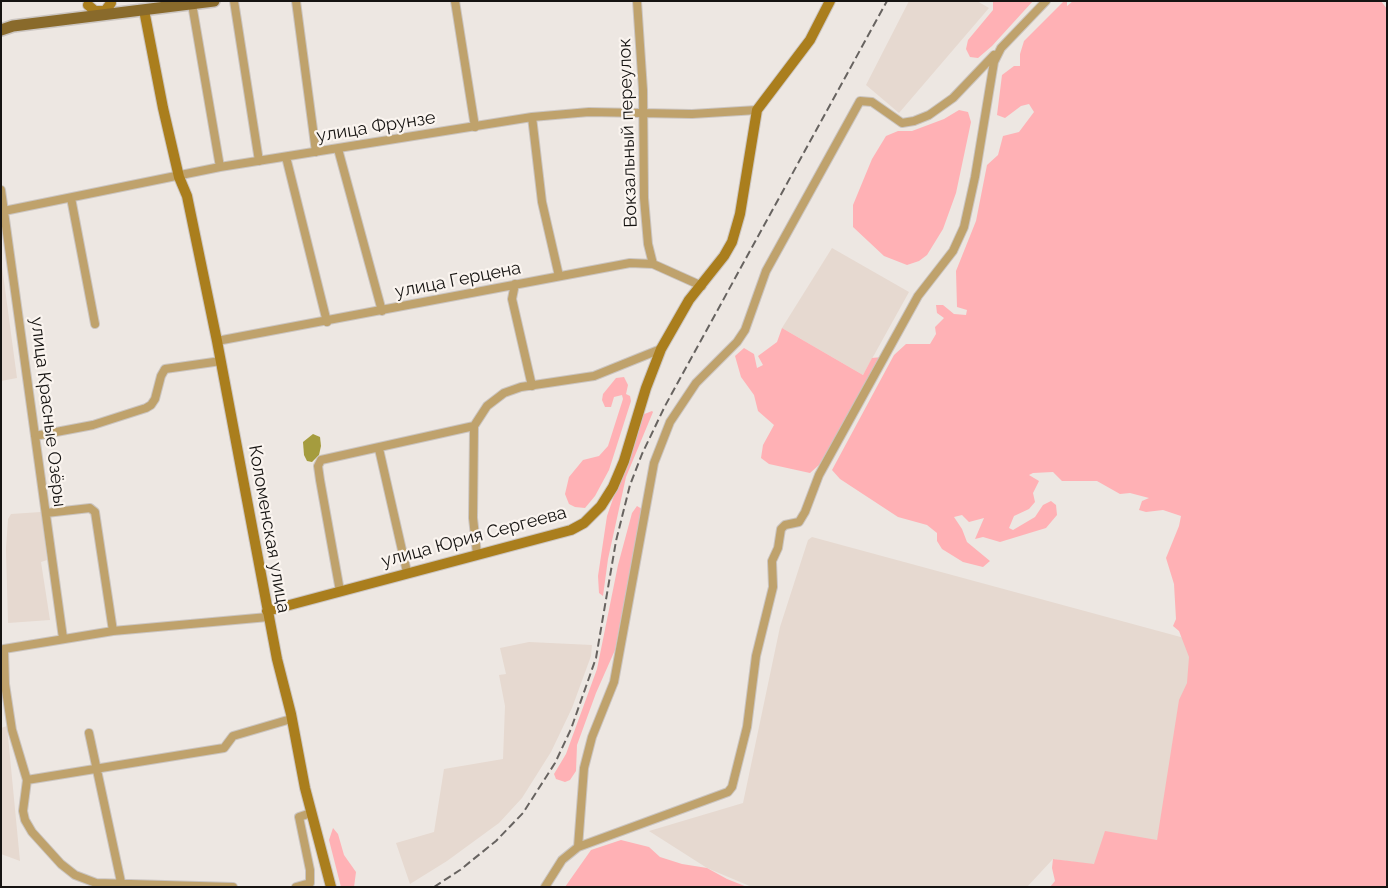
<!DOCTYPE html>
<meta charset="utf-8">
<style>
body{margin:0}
#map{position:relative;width:1388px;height:888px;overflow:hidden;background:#ede7e2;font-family:Raleway,sans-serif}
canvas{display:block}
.frame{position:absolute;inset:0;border:2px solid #161412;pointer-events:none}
</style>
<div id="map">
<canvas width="1388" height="888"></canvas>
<div class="frame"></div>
</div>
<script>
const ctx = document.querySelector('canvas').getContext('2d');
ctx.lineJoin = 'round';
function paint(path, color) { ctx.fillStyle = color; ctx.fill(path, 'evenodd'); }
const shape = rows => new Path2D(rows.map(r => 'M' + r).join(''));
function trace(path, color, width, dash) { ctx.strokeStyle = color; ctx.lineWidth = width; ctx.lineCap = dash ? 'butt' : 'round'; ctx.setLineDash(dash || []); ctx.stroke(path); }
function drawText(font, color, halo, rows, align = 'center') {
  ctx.font = font + ' Raleway,sans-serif'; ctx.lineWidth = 4.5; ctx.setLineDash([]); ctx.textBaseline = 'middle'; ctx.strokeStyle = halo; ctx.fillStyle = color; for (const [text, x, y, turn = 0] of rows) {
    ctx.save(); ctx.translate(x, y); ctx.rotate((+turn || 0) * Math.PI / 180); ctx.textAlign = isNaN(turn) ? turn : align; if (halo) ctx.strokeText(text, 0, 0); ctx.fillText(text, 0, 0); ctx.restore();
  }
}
const built = shape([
 [909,1,977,1,989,8,899,113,866,85],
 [832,248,909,292,863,375,782,328],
 [1,259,17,378,1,381],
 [41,512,47,560,41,562,50,620,8,623,6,549,8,519,11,514],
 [812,537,1199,642,1157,841,1094,865,1053,859,1027,887,752,887,707,868,649,831,743,803,780,627,808,540],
 [529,642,592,645,591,656,572,708,551,752,522,798,499,823,447,861,410,884,396,843,434,832,444,769,503,759,505,706,499,675,506,674,500,648],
 [7,726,20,861,1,854,1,728]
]);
const green = shape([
 [993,1,1033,1,992,46,978,58,970,57,966,49,968,40,993,10],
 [1064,1,1067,1,1067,6,1073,1,1381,1,1387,9,1387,887,1050,887,1055,881,1052,868,1053,859,1094,864,1105,831,1157,840,1179,700,1187,683,1189,657,1179,631,1173,626,1176,619,1174,584,1166,558,1179,526,1181,516,1163,510,1146,512,1139,510,1142,501,1149,498,1130,493,1120,494,1097,481,1062,481,1053,472,1033,473,1029,475,1039,481,1033,493,1035,502,1029,509,1014,516,1009,528,1013,530,1035,517,1043,505,1051,501,1056,505,1057,515,1046,528,1000,542,983,537,975,539,984,518,969,522,962,515,954,517,962,529,967,542,990,561,983,567,963,562,942,549,937,541,937,533,927,525,898,517,840,479,832,470,894,355,906,344,930,344,936,334,935,327,944,318,937,313,936,305,943,305,954,314,966,315,967,310,957,307,956,271,976,221,987,165,998,155,1003,136,1019,132,1034,112,1029,104,1021,106,1005,118,997,115,1002,75,1014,66,1020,66,1020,54,1024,41],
 [959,110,968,112,971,122,956,193,943,229,927,255,919,261,907,265,884,256,853,227,853,205,872,159,886,136,898,131,912,131,944,119],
 [782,328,863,375,872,358,882,357,819,465,810,473,769,464,761,458,763,445,774,425,758,411,754,395,741,377,735,356,744,348,754,354,757,368,763,365,758,356,777,342],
 [624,377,628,385,626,394,630,396,631,401,609,470,595,496,585,508,575,507,569,504,565,494,569,477,583,460,599,456,608,446,623,399,622,395,614,397,611,407,605,407,602,400,603,394,616,378],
 [652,411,653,412,626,477,608,559,603,596,599,593,598,576,607,516,642,415],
 [637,506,642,509,615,650,596,693,577,745,576,771,570,780,565,782,556,779,554,774,566,754,597,669,618,565,632,513],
 [333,828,338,834,344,855,356,872,354,887,341,887,329,840],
 [621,840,649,847,660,857,682,864,707,868,727,879,747,887,565,887,591,850]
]);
const water = shape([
 [313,434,320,437,321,446,319,455,312,462,307,461,304,455,303,442]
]);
const street = shape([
 [234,1,259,161],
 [296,1,316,152],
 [455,1,475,127],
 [637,1,643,90,644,198,648,244,653,264],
 [192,4,220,167],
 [532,117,542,202,559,276],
 [338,149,382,311],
 [286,157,327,322],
 [1,190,63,638],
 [71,198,95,324],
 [4,211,220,167,532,117,589,112,692,114,757,110],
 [515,284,512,299,532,386],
 [217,341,630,263,653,264,702,286],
 [474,426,473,518,477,554],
 [35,436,93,425,146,408,151,405,155,399,161,376,165,369,221,361],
 [379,449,407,572],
 [46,513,90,508,95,512,113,631],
 [340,591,320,480,318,466,321,460,474,426,487,406,504,393,521,387,594,376,661,349],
 [89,733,121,882],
 [27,780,224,748,233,736,291,719],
 [578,847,584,768,592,737,614,682,654,463,670,422,696,383,737,342,745,330,766,271,860,101,872,102,902,123,914,121,929,115,953,98,994,55],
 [233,887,96,883,75,875,61,864,32,832,25,820,23,811,27,780,12,730,5,684,4,649,113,631,268,617],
 [296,887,310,883,310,870,299,817,311,813],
 [545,887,562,860,578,847,728,792,732,787,747,727,756,656,773,587,772,561,778,548,781,529,785,525,799,522,805,512,819,475,918,296,953,251,964,227,975,177,994,62,1001,48,1046,1]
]);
const secondary = shape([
 [88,5,95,11,105,11,111,3],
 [144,10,163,108,179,177,187,196,217,341,277,659,291,714,305,788,331,887],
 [267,611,571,530,584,523,601,506,613,487,624,461,646,388,661,349,689,300,724,256,732,242,740,214,757,110,810,40,830,1]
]);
const primary = shape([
 [1,30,13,26,214,1]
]);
const rail = shape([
 [434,887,460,870,496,841,523,813,555,763,571,729,596,658,616,541,630,485,642,454,665,406,887,1]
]);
const streetNames = [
 ["улица Фрунзе",376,127,-9],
 ["Вокзальный переулок",628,133,-92],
 ["улица Герцена",458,280,-11],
 ["улица Красные Озёры",48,412,83],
 ["Коломенская улица",269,529,80],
 ["улица Юрия Сергеева",474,537,-15]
];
paint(built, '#e6d9d0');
paint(green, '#ffb1b5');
paint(water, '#a59c3e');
trace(street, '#cbc5c1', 10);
trace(secondary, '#cbc5c1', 12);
trace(primary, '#cbc5c1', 14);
trace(street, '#bfa26c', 8);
trace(secondary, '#aa7e1d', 10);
trace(primary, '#896a2b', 11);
trace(rail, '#676360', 2, [8, 4]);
drawText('18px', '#161412', '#faf4ef', streetNames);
</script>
